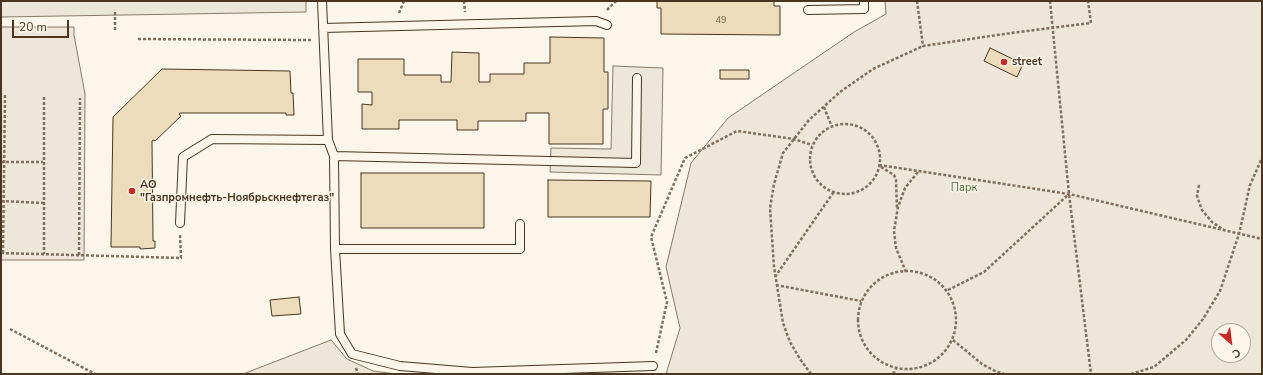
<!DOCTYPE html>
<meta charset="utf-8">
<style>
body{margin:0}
#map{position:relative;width:1263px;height:375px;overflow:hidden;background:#fbf6e9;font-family:"Nunito Sans",sans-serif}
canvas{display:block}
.frame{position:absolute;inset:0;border:2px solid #4a3520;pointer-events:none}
.north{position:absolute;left:1211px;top:323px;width:40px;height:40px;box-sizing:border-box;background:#fbf6e9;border:1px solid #b4a999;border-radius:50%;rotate:152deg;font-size:11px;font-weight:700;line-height:16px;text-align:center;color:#4a3520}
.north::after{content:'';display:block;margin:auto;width:14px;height:18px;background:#c62828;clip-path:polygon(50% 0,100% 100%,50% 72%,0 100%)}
.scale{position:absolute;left:12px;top:20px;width:57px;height:18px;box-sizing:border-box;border:2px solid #4a3520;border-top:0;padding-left:5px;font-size:12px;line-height:14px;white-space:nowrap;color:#4a3520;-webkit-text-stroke:3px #fbf6e9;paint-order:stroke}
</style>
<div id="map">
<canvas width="1263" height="375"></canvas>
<div class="frame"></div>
<div class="north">С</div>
<div class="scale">20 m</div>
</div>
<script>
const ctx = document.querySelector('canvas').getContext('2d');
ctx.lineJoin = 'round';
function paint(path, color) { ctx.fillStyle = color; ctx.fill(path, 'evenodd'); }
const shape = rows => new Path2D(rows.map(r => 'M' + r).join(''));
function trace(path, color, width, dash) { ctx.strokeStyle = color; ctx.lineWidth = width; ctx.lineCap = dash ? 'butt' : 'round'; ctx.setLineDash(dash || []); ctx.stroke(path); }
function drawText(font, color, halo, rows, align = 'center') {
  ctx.font = font + ' "Nunito Sans",sans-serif'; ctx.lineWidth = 3; ctx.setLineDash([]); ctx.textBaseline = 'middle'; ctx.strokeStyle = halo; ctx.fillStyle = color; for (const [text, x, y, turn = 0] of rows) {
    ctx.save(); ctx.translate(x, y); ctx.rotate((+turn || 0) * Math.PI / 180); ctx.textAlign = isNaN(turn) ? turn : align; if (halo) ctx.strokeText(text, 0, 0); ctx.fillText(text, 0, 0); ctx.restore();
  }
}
const green = shape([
 [885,1,1262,1,1262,374,666,374,680,328,666,267,691,163,728,118,854,32,886,14,885,1],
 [1219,331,1243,331,1243,355,1219,355,1219,331],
 [1,27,74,27,74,35,85,94,84,260,1,260,1,27],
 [331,340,347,359,373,371,396,374,243,374,331,340]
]);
const parking = shape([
 [1,1,306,1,306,12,1,17,1,1],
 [613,66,663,68,661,175,550,172,551,148,611,149,613,66]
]);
const building = shape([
 [657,1,774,1,774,6,780,6,780,35,661,34,661,8,657,8,657,1],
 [550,37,604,38,604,72,608,72,608,109,603,109,603,144,549,144,549,113,526,113,526,121,478,121,478,130,457,130,457,120,399,120,399,129,362,129,362,104,372,105,372,92,358,92,358,59,404,59,404,75,441,75,441,82,451,82,452,52,479,53,479,82,490,82,490,74,524,74,524,63,550,63,550,37],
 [990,48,1023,64,1017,77,984,61,990,48],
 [162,69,290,71,291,93,293,93,294,115,286,115,286,113,180,113,179,114,181,116,155,141,153,140,152,141,153,241,155,241,155,248,140,249,140,247,111,247,113,117,162,69],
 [720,70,749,70,749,79,720,79,720,70],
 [361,173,484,173,484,228,361,228,361,173],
 [548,180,651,181,650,217,548,217,548,180],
 [299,297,301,314,272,316,270,300,299,297]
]);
const path = shape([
 [464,1,465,12],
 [917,1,923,46,1011,33,1091,23,1088,1],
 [1050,1,1069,194,1091,374],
 [607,10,616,1],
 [115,12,115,31],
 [399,13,404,1],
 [138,39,311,40],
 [44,97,44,254],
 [824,107,832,127],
 '810 159a35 35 0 1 1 70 0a35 35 0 1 1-70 0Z',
 [1,162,43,162],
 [879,165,1069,194,1262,239],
 [881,167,894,175,896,180,897,209],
 [1199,185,1197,196,1202,210,1212,222,1224,230],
 [1,201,44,203],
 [1,253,181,258,180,235],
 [3,253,5,95],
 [79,255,80,98],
 '858 320a49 49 0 1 1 98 0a49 49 0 1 1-98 0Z',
 [906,272,896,248,894,231,898,207,905,188,918,172],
 [775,277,833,193],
 [776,285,861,301],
 [948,290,984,272,1069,194],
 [10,329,95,374],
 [953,340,982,364,995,371,1004,374],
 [656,353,667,302,651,237,685,158,737,131,794,139,812,145],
 [356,368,358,374],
 [811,374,800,359,790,342,783,323,774,267,770,208,774,184,783,153,809,120,840,92,873,69,923,46],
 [893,374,896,369],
 [1131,374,1154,367,1186,340,1203,319,1220,291,1239,234,1250,185,1262,158]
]);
const lane = shape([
 [808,10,864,9,864,1],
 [323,28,596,21,607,25],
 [328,140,334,156,335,249,340,334,352,354,400,366,472,372,653,366],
 [334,156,636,163,637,78],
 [180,223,183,157,212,139,328,140,322,1],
 [335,249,520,249,520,224]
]);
const markers = [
 [1004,62,4,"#c62828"],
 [132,191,4,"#c62828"]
];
const numberNames = [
 ["49",721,21]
];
const poiNames = [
 ["street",1012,62],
 ["АО",140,185],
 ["\"Газпромнефть-Ноябрьскнефтегаз\"",140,198]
];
const parkNames = [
 ["Парк",964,188]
];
paint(green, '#ede6d9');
trace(green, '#887966', 1);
paint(parking, '#ede7d9');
trace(parking, '#887966', 1);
paint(building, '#ecdcbc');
trace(building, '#4a3520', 1);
trace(lane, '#4a3520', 10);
trace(path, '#7f6f5c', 2.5, [3, 2]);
trace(lane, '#fbf6e9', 8);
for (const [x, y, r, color] of markers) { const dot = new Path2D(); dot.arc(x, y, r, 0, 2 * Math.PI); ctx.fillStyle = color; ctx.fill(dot); trace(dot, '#fbf6e9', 1.5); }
drawText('9px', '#725f47', null, numberNames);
drawText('bold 11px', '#4a3520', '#fbf6e9', poiNames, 'left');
drawText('11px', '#436837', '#fbf6e9', parkNames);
</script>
